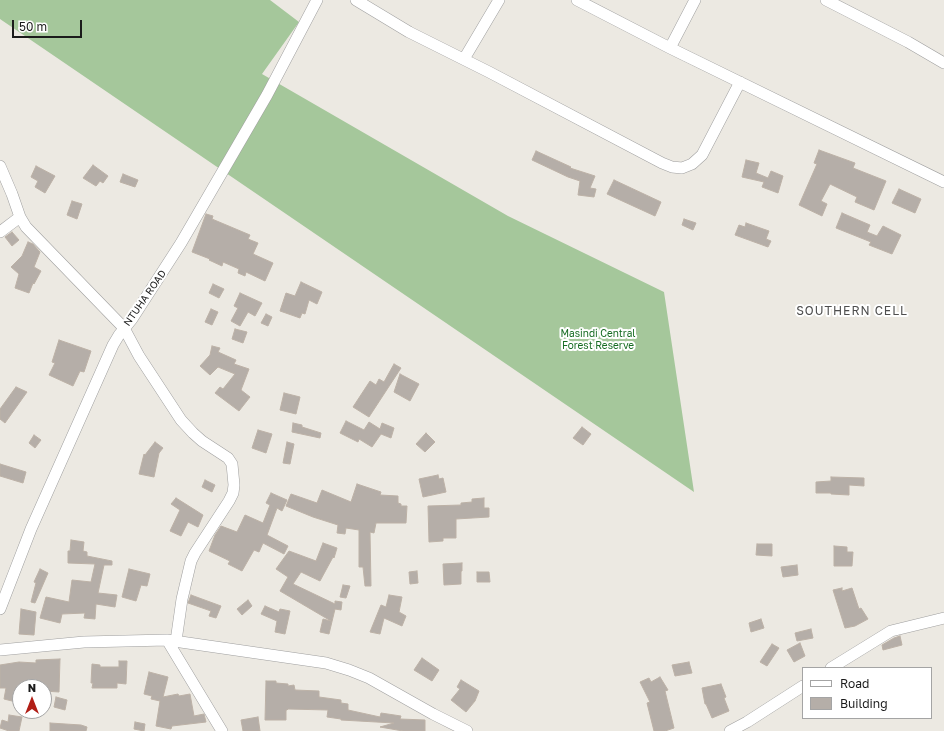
<!DOCTYPE html>
<style>
body{margin:0}
#map{position:relative;width:944px;height:731px;overflow:hidden;background:#ece9e2;font-family:"Golos Text",sans-serif}
canvas{display:block}
.legend{position:absolute;left:802px;top:667px;width:130px;height:52px;box-sizing:border-box;background:#fff;border:1px solid #a4a4a4;margin:0;padding:5px 7px;list-style:none;font-size:12px;color:#1b1b1b}
.legend li{display:flex;align-items:center;gap:8px;height:20px}
.legend b{width:20px;border:1px solid #a4a4a4}
.north{position:absolute;left:12px;top:679px;width:40px;height:40px;box-sizing:border-box;background:#fff;border:1px solid #a4a4a4;border-radius:50%;rotate:0deg;font-size:11px;font-weight:700;line-height:16px;text-align:center;color:#1b1b1b}
.north::after{content:'';display:block;margin:auto;width:14px;height:18px;background:#b11e16;clip-path:polygon(50% 0,100% 100%,50% 72%,0 100%)}
.scale{position:absolute;left:12px;top:20px;width:70px;height:18px;box-sizing:border-box;border:2px solid #1b1b1b;border-top:0;padding-left:5px;font-size:12px;line-height:14px;white-space:nowrap;color:#1b1b1b;-webkit-text-stroke:3px #fff;paint-order:stroke}
</style>
<div id="map">
<canvas width="944" height="731"></canvas>
<ul class="legend">
<li><b style="height:5px;background:#fff"></b>Road</li>
<li><b style="height:11px;background:#b5aea8"></b>Building</li>
</ul>
<div class="north">N</div>
<div class="scale">50 m</div>
</div>
<script>
const ctx = document.querySelector('canvas').getContext('2d');
ctx.lineJoin = 'round';
function paint(path, color) { ctx.fillStyle = color; ctx.fill(path, 'evenodd'); }
const shape = rows => new Path2D(rows.map(r => 'M' + r).join(''));
function trace(path, color, width, dash) { ctx.strokeStyle = color; ctx.lineWidth = width; ctx.lineCap = dash ? 'butt' : 'round'; ctx.setLineDash(dash || []); ctx.stroke(path); }
function drawText(font, color, halo, rows, align = 'center') {
  ctx.font = font + ' "Golos Text",sans-serif'; ctx.lineWidth = 4; ctx.setLineDash([]); ctx.textBaseline = 'middle'; ctx.strokeStyle = halo; ctx.fillStyle = color; for (const [text, x, y, turn = 0] of rows) {
    ctx.save(); ctx.translate(x, y); ctx.rotate((+turn || 0) * Math.PI / 180); ctx.textAlign = isNaN(turn) ? turn : align; if (halo) ctx.strokeText(text, 0, 0); ctx.fillText(text, 0, 0); ctx.restore();
  }
}
const forest = shape([
 [0,0,270,0,299,22,262,74,508,216,664,292,694,492,0,19]
]);
const building = shape([
 [819,150,855,163,853,168,886,181,874,210,855,202,857,197,830,184,821,201,827,204,822,216,799,205,817,164,814,163,819,150],
 [536,151,571,167,570,168,595,176,590,188,596,189,594,197,578,195,580,181,568,177,532,160,536,151],
 [746,160,759,163,756,173,768,178,771,171,783,176,778,193,762,187,764,182,742,177,746,160],
 [93,165,108,176,103,183,100,181,96,186,83,178,93,165],
 [36,166,55,176,45,193,35,187,38,181,31,177,36,166],
 [123,174,138,180,135,187,120,182,123,174],
 [614,180,661,202,655,216,607,194,614,180],
 [899,189,921,199,915,213,892,203,899,189],
 [72,201,82,204,77,219,67,215,72,201],
 [842,213,870,225,867,232,877,236,883,226,901,235,892,254,869,245,871,242,836,228,842,213],
 [206,214,213,216,212,219,250,235,248,239,258,243,253,254,273,263,265,281,246,272,245,276,238,273,239,269,223,262,222,266,209,260,210,259,192,252,206,214],
 [684,219,696,223,693,230,682,225,684,219],
 [746,223,769,231,766,239,771,241,768,247,735,235,739,225,745,227,746,223],
 [12,232,19,240,12,246,5,237,12,232],
 [28,242,33,244,40,252,34,267,41,271,34,284,33,283,29,293,15,288,19,274,11,267,22,256,28,242],
 [301,282,322,292,317,304,309,300,305,314,302,313,300,318,280,311,286,293,295,296,301,282],
 [213,284,224,289,219,298,209,293,213,284],
 [240,293,262,303,255,316,248,312,240,326,231,321,238,308,234,306,240,293],
 [211,309,218,312,212,325,205,322,211,309],
 [266,314,272,317,268,326,261,323,266,314],
 [235,329,247,332,243,343,232,339,235,329],
 [59,340,91,351,84,372,80,371,73,386,49,375,55,363,52,362,59,340],
 [212,346,220,348,218,352,236,360,234,364,249,369,241,390,250,397,239,411,215,393,220,387,223,389,235,374,218,367,210,375,200,366,210,355,212,346],
 [394,364,401,368,369,417,353,407,370,381,376,385,379,379,384,382,394,364],
 [400,374,419,384,410,401,394,392,400,374],
 [16,387,27,392,5,423,0,419,0,409,16,387],
 [284,393,300,397,296,414,280,410,284,393],
 [346,421,364,430,369,422,380,429,382,423,394,428,391,438,381,434,372,447,359,439,358,442,340,433,346,421],
 [293,423,302,425,302,427,321,433,320,438,292,432,293,423],
 [582,427,591,434,583,445,573,438,582,427],
 [258,430,272,434,266,453,252,448,258,430],
 [426,433,435,442,425,452,416,444,426,433],
 [34,435,41,440,35,448,29,443,34,435],
 [155,442,163,448,159,453,154,477,139,474,144,454,145,455,155,442],
 [287,442,294,444,290,464,283,463,287,442],
 [0,464,26,472,23,483,0,476,0,464],
 [438,475,439,479,443,478,446,492,423,497,419,479,438,475],
 [831,477,864,478,864,486,849,485,849,495,831,494,831,493,816,493,816,482,831,481,831,477],
 [205,480,215,485,212,492,202,487,205,480],
 [357,484,381,492,380,495,398,496,398,503,401,504,401,506,407,506,406,523,376,523,374,533,370,532,371,586,365,586,363,567,359,567,359,530,346,528,345,534,337,533,338,525,313,517,286,506,291,494,317,503,322,490,351,502,357,484],
 [271,493,287,500,282,511,277,508,267,535,288,546,284,554,263,543,259,552,254,550,242,571,228,564,230,561,209,551,215,535,221,526,237,532,245,515,263,523,270,505,266,503,271,493],
 [176,498,203,515,198,527,188,522,181,536,170,531,180,510,171,504,176,498],
 [484,498,484,508,489,508,489,517,456,519,456,538,443,538,443,541,429,542,428,506,461,505,461,503,472,502,472,499,484,498],
 [71,540,84,542,83,551,87,552,87,556,112,561,112,565,104,565,98,593,117,595,115,607,96,604,95,619,84,618,85,613,62,614,60,623,40,618,46,597,69,602,72,580,91,582,95,564,68,563,68,551,70,551,71,540],
 [323,543,337,548,334,558,333,557,320,581,301,572,293,584,335,604,335,601,342,602,341,610,335,609,329,634,320,632,323,619,331,621,280,591,288,577,276,569,289,551,316,561,323,543],
 [757,544,772,544,772,556,756,555,757,544],
 [834,546,847,547,847,552,853,552,852,566,834,566,834,546],
 [462,563,462,571,461,571,461,584,444,585,443,564,462,563],
 [797,565,798,575,783,577,781,567,797,565],
 [40,569,48,573,35,603,31,602,36,583,34,582,40,569],
 [129,569,150,574,147,586,141,585,136,601,122,597,129,569],
 [417,571,418,583,410,584,409,572,417,571],
 [477,572,489,572,490,582,477,582,477,572],
 [343,585,350,586,346,598,340,597,343,585],
 [842,588,842,591,852,588,859,609,861,608,868,619,855,626,845,628,833,590,842,588],
 [191,595,221,606,216,618,209,616,211,611,188,603,191,595],
 [389,595,402,597,399,612,406,616,402,626,384,618,380,634,370,632,381,605,386,607,389,595],
 [248,600,252,606,242,615,237,609,248,600],
 [265,606,279,612,280,609,290,611,285,634,275,632,277,621,261,614,265,606],
 [21,609,36,612,34,635,19,634,21,609],
 [761,619,764,628,751,632,749,623,761,619],
 [811,629,813,638,797,641,795,633,811,629],
 [900,636,902,645,883,650,882,645,894,638,900,636],
 [800,643,805,656,794,662,787,650,800,643],
 [772,644,779,648,767,666,760,662,772,644],
 [422,658,439,670,432,681,414,670,422,658],
 [60,659,59,692,44,691,44,687,37,687,37,686,20,685,20,699,17,699,16,702,4,699,6,688,0,688,0,665,19,662,36,663,36,660,60,659],
 [119,661,127,661,126,684,117,683,117,688,92,688,93,683,91,683,92,664,100,665,100,667,119,667,119,661],
 [689,662,692,673,675,676,672,665,689,662],
 [149,672,168,677,163,697,178,694,179,696,190,694,194,716,204,714,206,722,172,726,171,729,156,726,160,701,151,699,152,696,144,694,149,672],
 [660,677,668,690,665,691,674,728,665,731,654,731,647,703,650,702,640,682,649,678,651,682,660,677],
 [461,680,479,691,475,701,466,712,451,700,460,689,457,687,461,680],
 [266,681,276,681,276,683,288,684,288,686,294,685,295,690,319,691,319,697,341,700,341,703,348,704,348,710,380,717,381,713,401,716,400,719,425,720,425,731,403,731,380,727,394,723,341,720,341,719,327,717,328,710,288,709,287,710,286,710,286,720,265,720,266,681],
 [721,684,726,697,724,698,729,711,712,718,706,704,705,704,702,688,721,684],
 [56,697,67,700,65,710,54,707,56,697],
 [9,715,22,717,19,731,9,731,0,728,2,720,8,722,9,715],
 [258,717,260,731,243,731,241,720,258,717],
 [135,722,145,724,144,731,134,729,135,722],
 [50,723,81,725,87,727,86,731,50,731,50,723]
]);
const minor = shape([
 [356,0,409,32,489,72,662,163,672,167,682,168,692,164,702,155,740,82],
 [577,0,670,48,944,182],
 [826,0,908,42,944,63],
 [670,48,695,0],
 [464,59,499,0],
 [0,166,12,194,20,217,26,227,124,328,139,356,181,420,193,433,202,441,228,458,232,464,234,485,233,493,229,501,195,553,191,561,182,599,176,641],
 [0,232,20,217],
 [0,609,31,529,113,345,119,335,132,319,181,243,267,95,317,0],
 [167,640,222,731],
 [0,650,84,642,167,640,326,663,349,670,369,678,433,714,467,731],
 [831,668,891,631,944,618],
 [730,731,747,722,803,686]
]);
const streetNames = [
 ["NTUHA ROAD",145,298,-55]
];
const parkNames = [
 ["Masindi Central",598,334],
 ["Forest Reserve",598,346]
];
const quarterNames = [
 ["SOUTHERN CELL",852,311]
];
paint(forest, '#a5c79b');
paint(building, '#b5aea8');
trace(building, '#bcb1a6', 1);
trace(minor, '#9f9f9f', 12);
trace(minor, '#fff', 11);
drawText('10px', '#1b1b1b', '#fff', streetNames);
drawText('10px', '#176c23', '#fff', parkNames);
ctx.letterSpacing = '1px';
drawText('12px', '#4e4e4e', '#fff', quarterNames);
ctx.letterSpacing = '0px';
</script>
